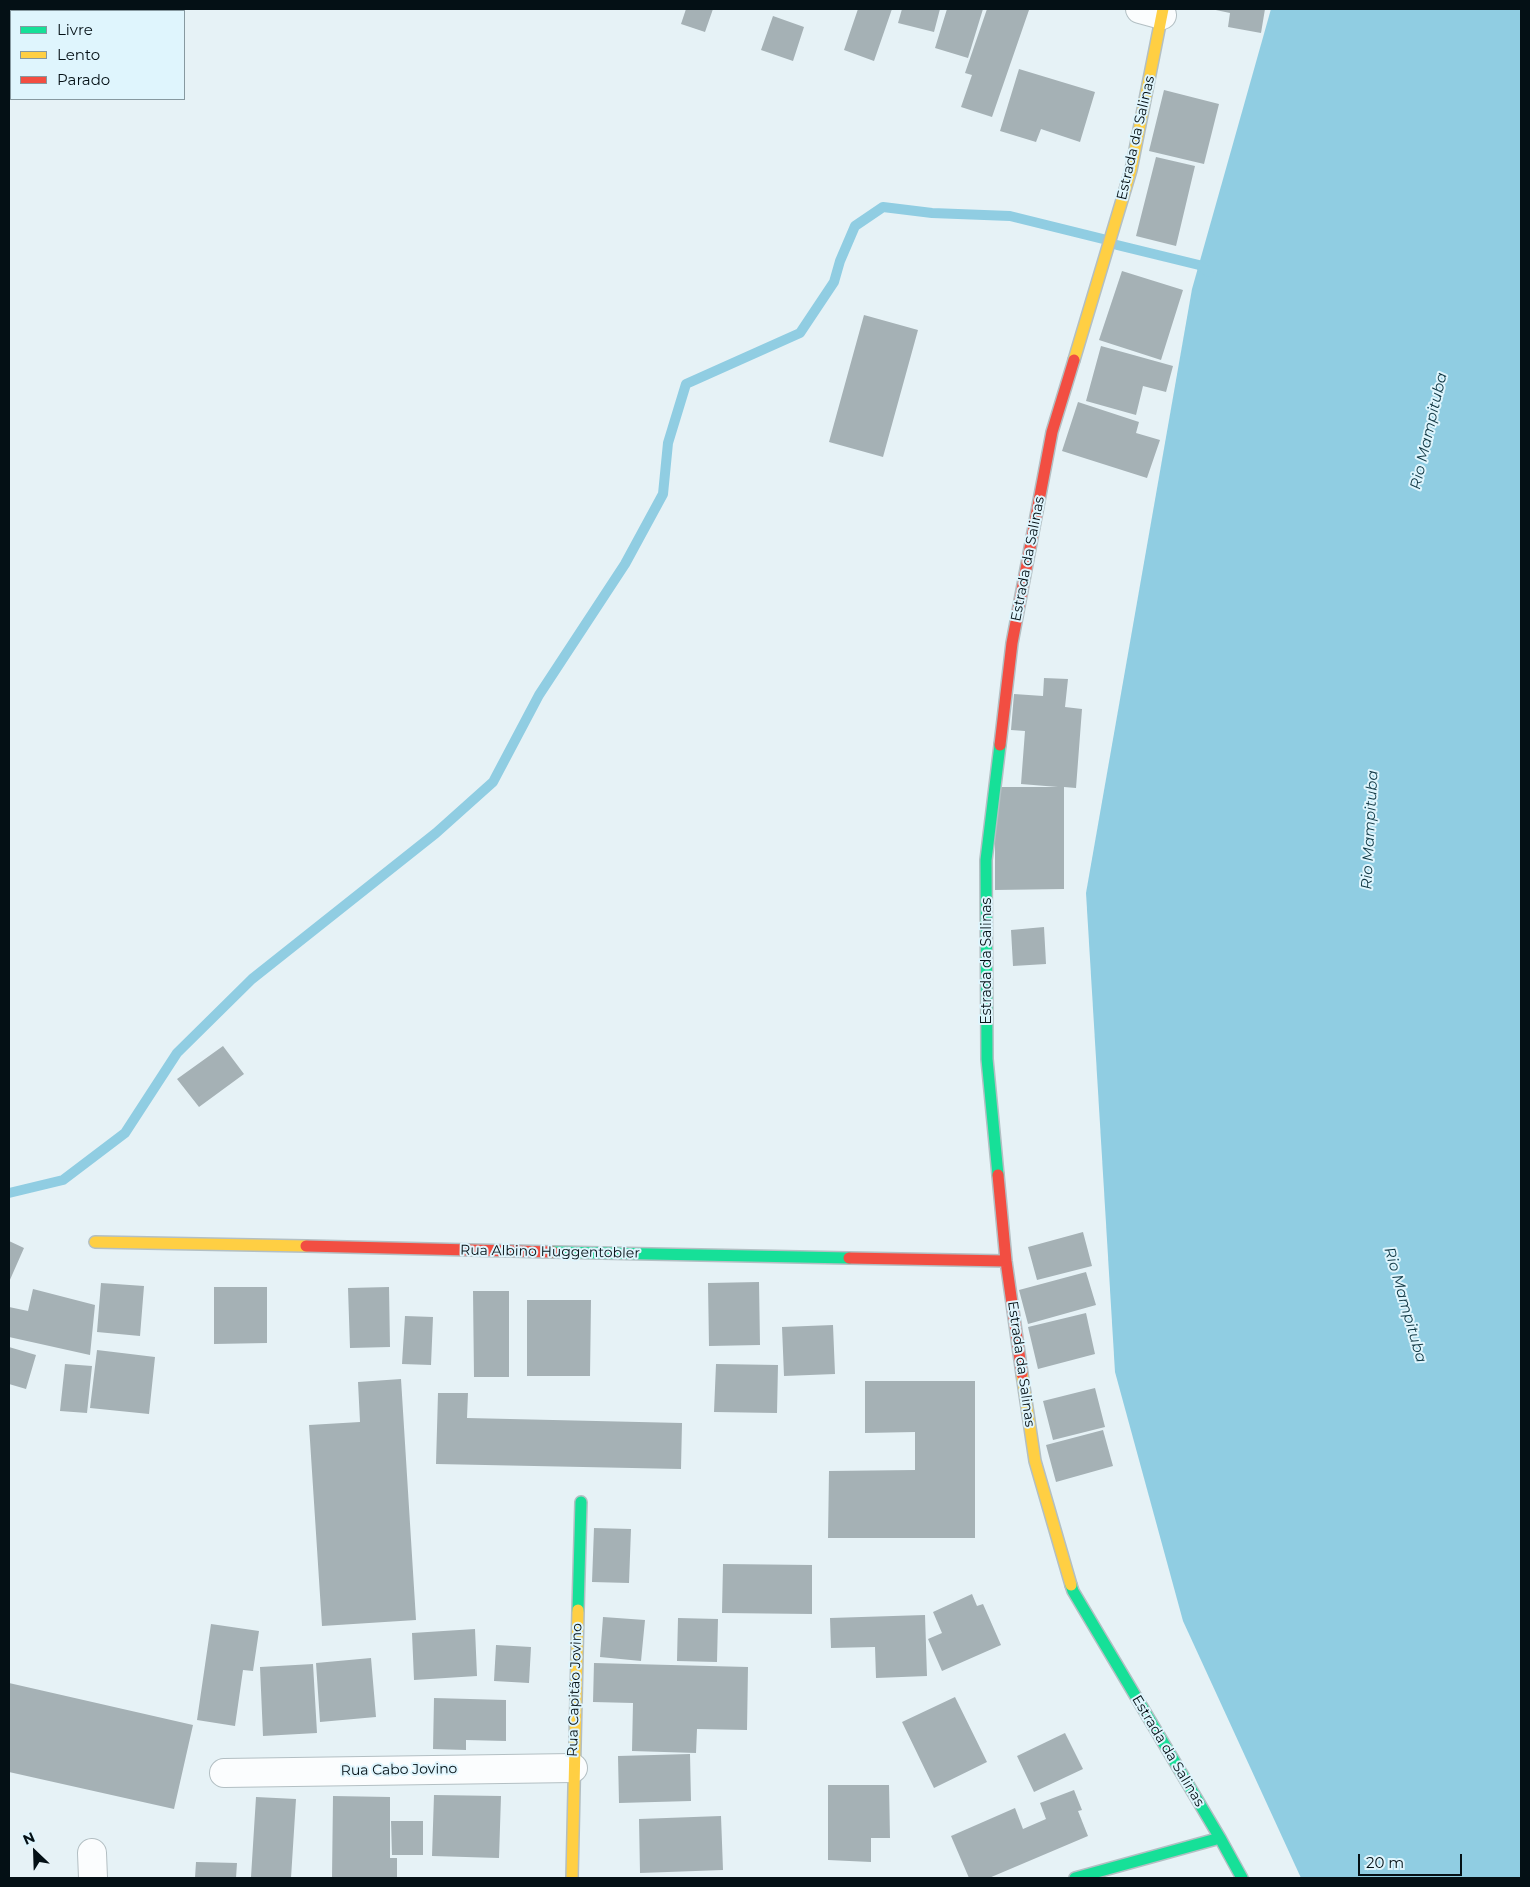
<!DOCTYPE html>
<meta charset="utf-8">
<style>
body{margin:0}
#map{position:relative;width:1530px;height:1887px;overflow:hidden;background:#e6f2f6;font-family:Montserrat,sans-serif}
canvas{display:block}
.frame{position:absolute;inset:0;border:10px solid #041015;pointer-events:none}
.legend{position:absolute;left:10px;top:10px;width:175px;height:90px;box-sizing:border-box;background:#dff5fd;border:1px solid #8799a0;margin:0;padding:6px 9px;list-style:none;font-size:15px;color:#041015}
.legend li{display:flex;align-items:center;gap:10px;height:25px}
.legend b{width:25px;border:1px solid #8799a0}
.north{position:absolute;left:10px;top:1827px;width:50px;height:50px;-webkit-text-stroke:4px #dff5fd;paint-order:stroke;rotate:336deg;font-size:14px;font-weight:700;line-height:20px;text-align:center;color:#041015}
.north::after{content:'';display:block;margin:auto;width:18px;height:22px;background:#041015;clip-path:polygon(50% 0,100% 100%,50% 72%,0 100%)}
.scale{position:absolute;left:1358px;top:1854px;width:104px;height:22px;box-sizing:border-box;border:2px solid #041015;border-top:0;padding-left:6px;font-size:15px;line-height:18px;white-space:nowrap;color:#041015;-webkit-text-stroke:4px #dff5fd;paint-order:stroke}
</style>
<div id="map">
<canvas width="1530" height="1887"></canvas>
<div class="frame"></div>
<ul class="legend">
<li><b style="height:6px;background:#16e098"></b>Livre</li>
<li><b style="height:6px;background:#ffcf43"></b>Lento</li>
<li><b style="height:6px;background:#f24e42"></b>Parado</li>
</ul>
<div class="north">N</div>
<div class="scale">20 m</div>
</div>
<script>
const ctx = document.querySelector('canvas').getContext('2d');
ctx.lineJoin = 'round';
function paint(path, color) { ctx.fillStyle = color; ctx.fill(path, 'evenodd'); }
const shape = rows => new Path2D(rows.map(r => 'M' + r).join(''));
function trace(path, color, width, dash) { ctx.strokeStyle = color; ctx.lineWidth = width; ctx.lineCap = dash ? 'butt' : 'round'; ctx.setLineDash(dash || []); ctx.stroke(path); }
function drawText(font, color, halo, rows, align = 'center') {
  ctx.font = font + ' Montserrat,sans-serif'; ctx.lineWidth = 4; ctx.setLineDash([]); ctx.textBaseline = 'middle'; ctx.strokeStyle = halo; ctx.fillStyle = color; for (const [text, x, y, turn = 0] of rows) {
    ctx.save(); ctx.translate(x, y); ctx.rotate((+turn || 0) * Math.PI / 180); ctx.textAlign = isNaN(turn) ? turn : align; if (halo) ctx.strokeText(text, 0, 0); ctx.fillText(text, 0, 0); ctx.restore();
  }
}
const water = shape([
 [1271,9,1521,9,1521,1878,1301,1878,1183,1621,1115,1372,1086,893,1192,289]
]);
const stream = shape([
 [1117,245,1199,265,1209,272],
 [9,1193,63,1180,125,1133,177,1053,252,979,436,833,493,782,539,695,625,564,663,494,668,443,686,384,800,333,834,282,840,261,855,226,883,207,932,213,1010,216,1103,239]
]);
const building = shape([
 [686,9,713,9,705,32,681,24],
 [858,9,892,9,874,61,844,50],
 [902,9,940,9,934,32,898,23],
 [947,9,983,9,968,58,935,48],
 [987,9,1029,10,992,117,961,107,972,75,965,73],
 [1211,9,1265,9,1261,33,1228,27,1230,13],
 [773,16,804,27,793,61,761,50],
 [1019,69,1095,92,1080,142,1041,129,1036,142,1000,131],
 [1164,90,1219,104,1204,164,1149,151],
 [1156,157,1195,166,1176,246,1136,236],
 [1122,271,1183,290,1161,360,1099,340],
 [864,315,918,330,883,457,829,442],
 [1101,346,1173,366,1166,392,1143,386,1136,415,1086,401],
 [1078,402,1139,422,1136,433,1160,440,1147,478,1062,451],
 [1044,678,1068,679,1065,707,1082,709,1076,788,1064,787,1064,889,995,890,995,787,1058,787,1021,784,1025,731,1011,730,1014,694,1043,696],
 [1044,927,1046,964,1013,966,1011,930],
 [223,1046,244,1074,199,1107,177,1079],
 [1083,1232,1092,1266,1037,1280,1028,1247],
 [9,1241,24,1248,9,1282],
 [1086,1272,1096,1305,1028,1324,1019,1290],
 [759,1282,760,1345,709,1346,708,1283],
 [101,1283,144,1286,140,1336,97,1332],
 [214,1287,267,1287,267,1343,214,1344],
 [389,1287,390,1347,350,1348,348,1288],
 [33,1289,95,1305,90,1355,9,1337,9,1307,28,1311],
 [473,1291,509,1291,509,1377,474,1377],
 [527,1300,591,1300,590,1376,527,1376],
 [1086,1313,1095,1354,1038,1369,1028,1327],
 [405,1316,433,1317,431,1365,402,1364],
 [833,1325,835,1374,784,1376,782,1327],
 [9,1347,36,1355,26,1389,9,1384],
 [97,1350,155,1357,149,1414,90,1408],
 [65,1364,92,1366,87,1413,60,1411],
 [716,1364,778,1365,777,1413,714,1412],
 [401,1379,416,1620,322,1626,309,1425,360,1422,358,1382],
 [865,1381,975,1381,975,1538,828,1538,829,1471,915,1470,915,1432,865,1433],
 [1095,1388,1105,1427,1053,1440,1043,1401],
 [438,1393,468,1393,467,1418,682,1423,681,1469,436,1464],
 [1103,1430,1113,1466,1056,1482,1046,1445],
 [594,1528,631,1529,629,1583,592,1582],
 [723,1564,812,1565,812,1614,722,1613],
 [972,1594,977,1606,983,1604,1001,1645,942,1671,928,1639,942,1633,933,1612],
 [925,1615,927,1676,876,1678,875,1647,831,1648,830,1618],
 [603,1617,645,1620,641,1661,600,1657],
 [678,1618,718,1619,717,1662,677,1661],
 [211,1624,259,1631,253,1671,243,1670,235,1726,197,1720],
 [475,1629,477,1676,414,1680,412,1633],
 [496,1645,531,1647,529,1683,494,1681],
 [371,1658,376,1717,320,1722,316,1663],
 [594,1663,748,1667,747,1730,697,1729,696,1753,632,1751,633,1703,593,1702],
 [313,1664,317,1733,263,1736,260,1667],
 [9,1683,193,1725,174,1809,9,1772],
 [955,1697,987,1762,934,1788,902,1722],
 [434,1698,506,1700,506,1741,466,1740,466,1750,433,1749],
 [1065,1733,1083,1769,1034,1792,1017,1756],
 [690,1754,691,1801,619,1803,618,1756],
 [828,1785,889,1785,890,1838,871,1838,871,1862,828,1860],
 [1074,1790,1082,1810,1078,1811,1088,1836,989,1878,969,1878,951,1836,1015,1808,1023,1829,1046,1819,1040,1803],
 [434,1795,501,1796,499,1858,432,1856],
 [333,1796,390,1797,390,1858,397,1858,397,1878,332,1878],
 [256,1797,296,1799,291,1878,251,1877],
 [721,1816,723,1870,640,1873,639,1819],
 [391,1821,423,1821,423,1855,392,1855],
 [196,1862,237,1863,236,1878,195,1878]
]);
const street = shape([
 [1140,9,1162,15],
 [224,1773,573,1768],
 [92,1853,93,1878]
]);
const fast = shape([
 [998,1175,987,1059,986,860,1000,745],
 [553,1252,849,1258],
 [1071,1585,1073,1591,1220,1838,1242,1878],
 [578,1610,581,1502],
 [1075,1878,1220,1838]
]);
const slow = shape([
 [1074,360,1131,170,1163,9],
 [95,1242,306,1246],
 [1022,1374,1035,1461,1071,1585],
 [572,1878,578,1610]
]);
const jam = shape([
 [1000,745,1012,643,1052,432,1074,360],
 [998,1175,1006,1261,1022,1374],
 [306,1246,553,1252],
 [849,1258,1006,1261]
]);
const streetNames = [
 ["Estrada da Salinas",1136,138,-77],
 ["Estrada da Salinas",1028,559,-79],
 ["Estrada da Salinas",987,961,-90],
 ["Rua Albino Huggentobler",550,1252,1],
 ["Estrada da Salinas",1021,1364,82],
 ["Rua Capitão Jovino",575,1690,-88],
 ["Estrada da Salinas",1168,1751,59],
 ["Rua Cabo Jovino",399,1770,-1]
];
const waterNames = [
 ["Rio Mampituba",1429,431,-77],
 ["Rio Mampituba",1370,830,-87],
 ["Rio Mampituba",1405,1305,74]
];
paint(water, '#90cde2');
trace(stream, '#90cde2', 10);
paint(building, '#a5b1b5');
trace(street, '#b3bfc3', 30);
trace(fast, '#b3bfc3', 14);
trace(slow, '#b3bfc3', 14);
trace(jam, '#b3bfc3', 14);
trace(street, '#fbfdfe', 28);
trace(fast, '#16e098', 11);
trace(slow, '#ffcf43', 11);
trace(jam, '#f24e42', 11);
drawText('14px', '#041015', '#dff5fd', streetNames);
drawText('italic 15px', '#103743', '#dff5fd', waterNames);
</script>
